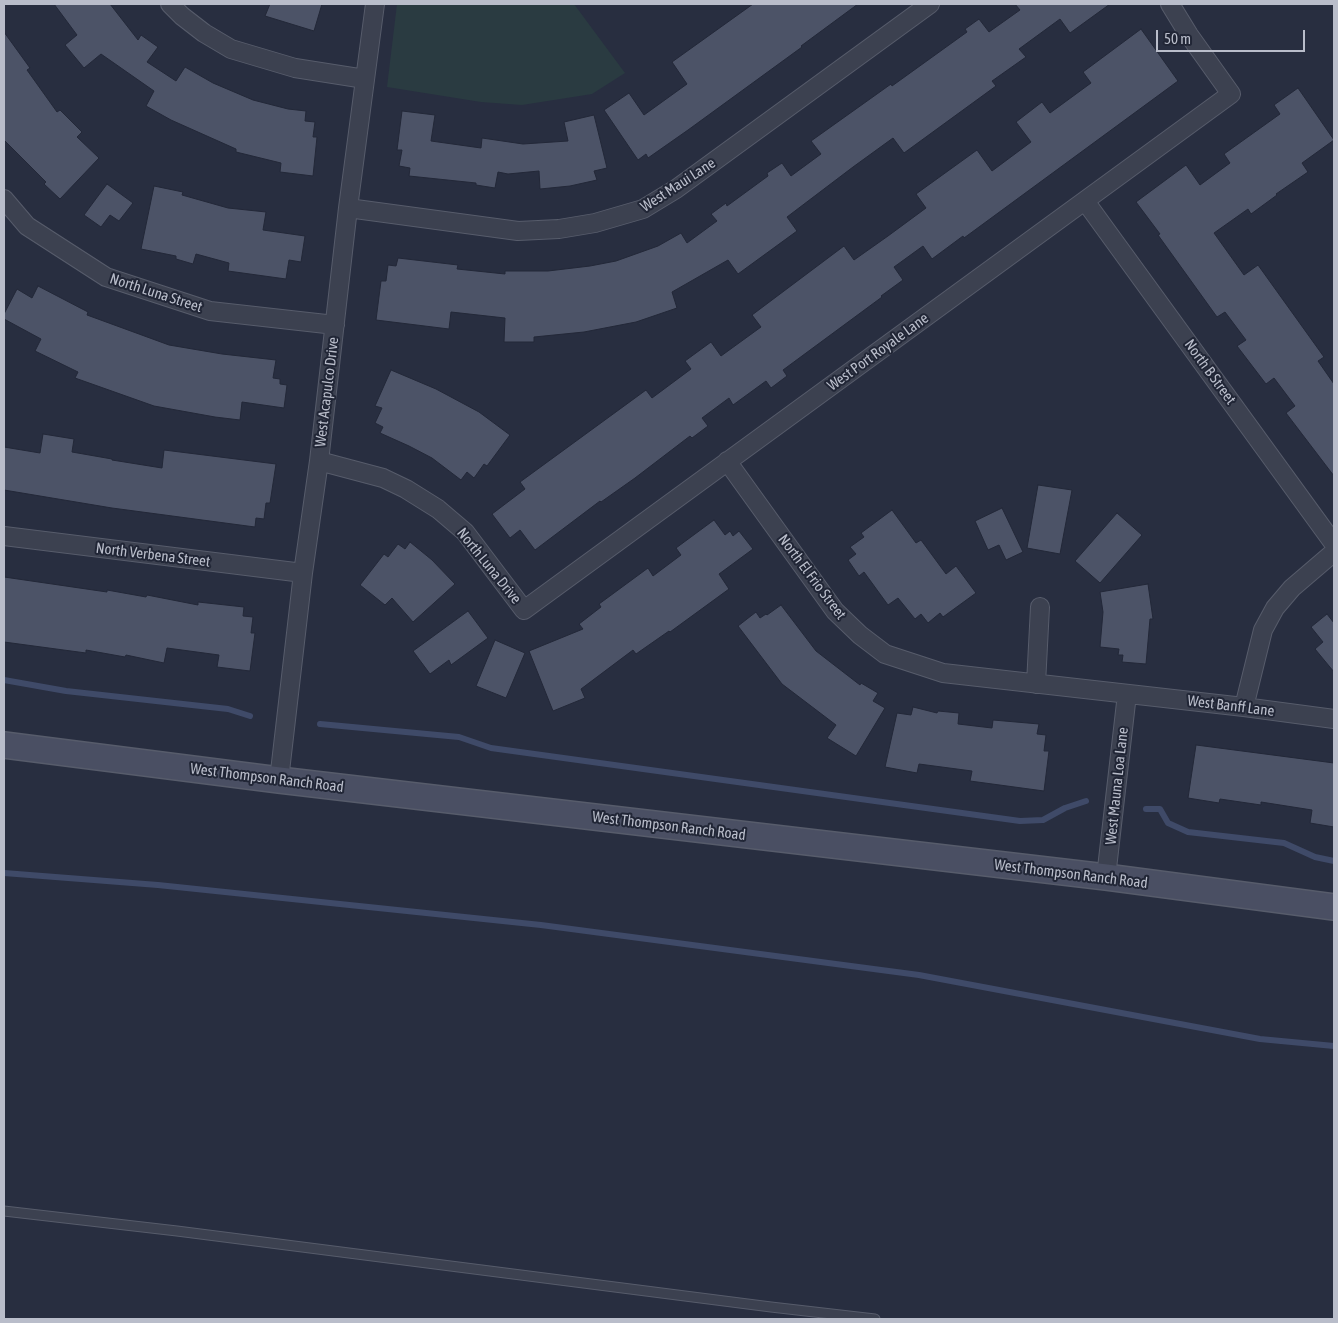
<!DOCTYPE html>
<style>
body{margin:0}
#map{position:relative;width:1338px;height:1323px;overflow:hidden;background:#282e40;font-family:"Asap Condensed",sans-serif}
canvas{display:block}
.frame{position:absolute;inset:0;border:5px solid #b9bdca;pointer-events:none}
.scale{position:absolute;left:1156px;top:30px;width:149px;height:22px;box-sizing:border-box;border:2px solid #b9bdca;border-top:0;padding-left:6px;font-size:15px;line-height:18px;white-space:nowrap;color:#b9bdca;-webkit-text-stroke:4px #212636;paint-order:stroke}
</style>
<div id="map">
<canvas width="1338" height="1323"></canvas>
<div class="frame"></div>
<div class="scale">50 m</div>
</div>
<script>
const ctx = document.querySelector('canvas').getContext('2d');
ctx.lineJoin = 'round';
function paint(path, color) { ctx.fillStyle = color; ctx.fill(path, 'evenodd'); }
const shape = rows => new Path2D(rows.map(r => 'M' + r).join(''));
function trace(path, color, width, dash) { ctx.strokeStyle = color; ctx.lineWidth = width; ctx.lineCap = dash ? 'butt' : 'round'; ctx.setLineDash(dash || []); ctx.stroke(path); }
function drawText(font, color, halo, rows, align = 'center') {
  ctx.font = font + ' "Asap Condensed",sans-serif'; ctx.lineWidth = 4; ctx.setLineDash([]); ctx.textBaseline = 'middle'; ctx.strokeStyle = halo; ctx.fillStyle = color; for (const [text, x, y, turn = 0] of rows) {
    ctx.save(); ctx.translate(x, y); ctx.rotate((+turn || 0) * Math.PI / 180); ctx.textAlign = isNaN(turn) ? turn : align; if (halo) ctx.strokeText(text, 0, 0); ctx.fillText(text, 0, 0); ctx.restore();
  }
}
const green = shape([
 [397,4,574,4,625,73,592,94,522,105,481,102,387,87]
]);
const stream = shape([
 [4,680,66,691,228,709,250,716],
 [320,724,459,737,491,748,1020,821,1043,820,1065,808,1086,801],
 [1146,809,1160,809,1168,823,1188,832,1284,843,1315,857,1334,861],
 [4,873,158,885,541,925,919,975,1260,1039,1334,1046]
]);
const building = shape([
 [54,4,110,4,138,40,141,35,158,47,147,62,176,81,185,67,213,83,253,100,288,109,306,111,305,121,315,122,313,137,317,137,313,176,280,172,281,163,236,152,236,149,171,120,146,106,154,91,101,54,84,68,65,45,77,35,54,4],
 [270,4,322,4,314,31,265,16,270,4],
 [753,4,858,4,801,46,802,47,688,130,648,158,646,154,638,160,604,110,629,93,644,115,687,84,672,62,753,4],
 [1015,4,1110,4,1070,33,1060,19,1019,49,1026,57,992,81,996,86,904,153,893,138,853,167,787,217,797,231,738,274,728,260,672,292,677,308,636,322,584,332,534,337,534,342,504,342,505,318,451,312,449,329,376,320,381,281,386,281,388,265,396,266,398,258,458,265,457,269,505,274,505,271,548,271,590,266,616,261,658,246,681,233,687,243,717,221,711,214,726,203,727,206,768,176,767,173,782,163,791,176,821,154,811,141,891,84,892,86,967,32,965,29,979,19,989,32,1020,10,1015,4],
 [1141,29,1178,81,964,238,963,236,932,259,923,246,894,267,903,280,881,296,882,297,783,370,787,376,771,388,766,381,733,405,729,398,702,418,708,426,692,438,690,436,635,478,601,502,600,501,535,550,520,530,510,538,492,514,525,489,520,482,646,390,652,398,691,369,685,361,711,342,721,356,761,327,752,315,844,246,854,260,888,236,926,208,916,194,977,150,992,171,1031,142,1016,122,1042,102,1050,113,1091,83,1083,72,1141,29],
 [4,32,30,68,27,70,57,112,60,110,82,132,77,137,99,158,60,199,44,184,46,182,4,140,4,32],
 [1298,88,1334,140,1302,163,1308,172,1276,194,1277,195,1251,214,1248,209,1214,233,1244,275,1258,265,1324,357,1318,361,1334,384,1334,476,1286,413,1295,406,1274,378,1266,384,1237,346,1246,340,1225,312,1217,317,1158,235,1160,234,1136,202,1186,165,1200,185,1230,163,1224,154,1280,114,1274,105,1298,88],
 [402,111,435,115,431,141,481,148,482,138,523,144,568,141,564,122,594,115,607,168,594,171,597,180,570,186,540,189,539,171,508,174,498,172,495,188,476,185,476,183,409,176,410,168,399,166,402,150,397,150,402,111],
 [107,184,133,203,119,221,110,215,101,227,84,215,107,184],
 [154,186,183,192,182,195,228,208,266,212,263,230,305,236,301,262,289,260,286,279,228,271,229,263,196,254,193,264,176,259,176,256,141,249,154,186],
 [38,286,88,312,87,315,169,345,222,354,276,360,273,378,280,379,280,384,287,385,284,408,242,402,240,420,215,417,154,406,75,378,78,372,35,351,41,339,4,319,4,314,17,289,32,298,38,286],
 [391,370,436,389,479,412,510,435,487,466,484,464,474,478,467,472,461,480,432,458,409,446,380,433,383,427,375,423,382,408,375,406,391,370],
 [43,434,74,439,72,452,112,459,112,460,162,468,164,450,276,464,270,503,266,503,264,519,256,518,255,527,112,508,4,490,4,447,40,453,43,434],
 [1038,485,1072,490,1060,554,1027,548,1038,485],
 [1002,508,1023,552,1006,560,999,545,988,550,975,521,1002,508],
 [892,510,916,543,921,540,946,574,956,566,976,593,943,617,940,613,928,623,921,614,915,619,898,598,888,605,864,572,859,576,848,560,856,554,850,547,864,537,861,533,892,510],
 [1117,513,1142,535,1100,583,1075,561,1117,513],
 [714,520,725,535,730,531,733,536,739,531,753,549,719,574,729,589,670,632,669,631,636,654,633,650,581,689,585,698,553,711,529,651,583,629,579,624,601,607,599,604,648,568,653,576,681,555,676,548,714,520],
 [410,542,432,560,455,584,413,622,392,598,385,605,360,585,384,554,388,557,398,544,405,549,410,542],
 [4,577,107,592,107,590,146,597,147,595,198,605,198,602,244,607,243,616,253,617,251,633,255,633,250,671,217,667,219,655,167,648,164,663,126,655,125,657,86,650,86,653,4,642,4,577],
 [1148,584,1153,619,1150,619,1146,664,1122,662,1123,655,1118,655,1119,649,1100,647,1103,612,1100,592,1148,584],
 [781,605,816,651,860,685,861,683,878,693,873,701,885,708,856,756,827,738,836,725,782,684,738,626,756,612,760,618,766,614,767,615,781,605],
 [468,611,488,638,451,665,449,660,430,674,413,651,468,611],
 [1327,614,1334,623,1334,672,1315,649,1323,642,1311,627,1327,614],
 [495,640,525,653,506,698,476,686,495,640],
 [913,707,937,713,938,711,959,713,958,724,992,728,993,720,1039,724,1037,734,1046,735,1044,751,1049,751,1044,791,970,781,972,771,919,764,917,773,885,767,897,713,911,715,913,707],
 [1196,745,1334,763,1334,827,1310,823,1312,810,1261,802,1261,805,1220,799,1219,803,1188,798,1196,745]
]);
const service = shape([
 [4,1211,177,1231,771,1307,875,1319]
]);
const minor = shape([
 [170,4,182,16,204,33,231,49,295,68,365,79],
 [4,199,27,226,106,277,210,311,335,325],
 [1085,201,1334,544],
 [348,208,518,231,559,229,595,223,643,209,676,189,930,4],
 [319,461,383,478,406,489,438,509,465,532,524,610,1231,94,1189,35,1170,4],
 [727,461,835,611,860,635,885,654,943,673,1244,707,1334,719],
 [4,536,303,573],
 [1036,684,1040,607],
 [1244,707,1263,630,1275,608,1292,588,1334,552],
 [279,780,303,573,319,461,348,208,375,4],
 [1106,877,1127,694]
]);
const secondary = shape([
 [4,745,279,780,1106,877,1334,907]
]);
const streetNames = [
 ["West Maui Lane",678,185,-33],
 ["North Luna Street",156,293,18],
 ["West Port Royale Lane",878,352,-36],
 ["North B Street",1210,372,54],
 ["West Acapulco Drive",327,392,-83],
 ["North Verbena Street",153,555,7],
 ["North Luna Drive",489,566,51],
 ["North El Frio Street",812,577,53],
 ["West Banff Lane",1231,706,7],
 ["West Thompson Ranch Road",267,778,7],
 ["West Mauna Loa Lane",1117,786,-84],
 ["West Thompson Ranch Road",669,826,7],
 ["West Thompson Ranch Road",1071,874,7]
];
paint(green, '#2a3b41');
trace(stream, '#3f4a68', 6);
paint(building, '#4c5367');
trace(building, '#232838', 1);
trace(service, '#575c6b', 11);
trace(minor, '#575c6b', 20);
trace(secondary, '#575c6b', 28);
trace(service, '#3c4150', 9);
trace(minor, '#3c4150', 18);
trace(secondary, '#4a4f63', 25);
drawText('15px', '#b9bdca', '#212636', streetNames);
</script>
